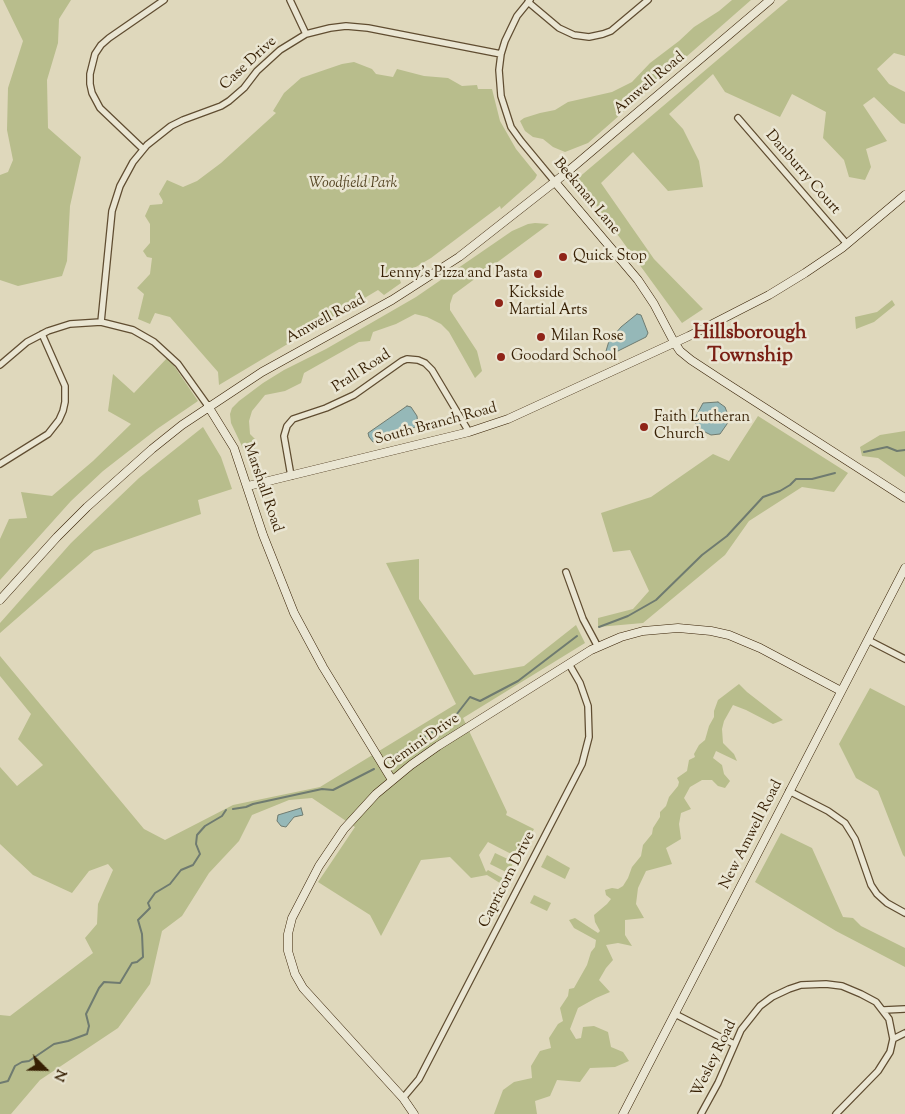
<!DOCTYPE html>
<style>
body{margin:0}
#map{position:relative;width:905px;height:1114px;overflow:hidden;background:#dfd8bc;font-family:"Sorts Mill Goudy",serif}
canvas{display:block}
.north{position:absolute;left:20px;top:1044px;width:50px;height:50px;-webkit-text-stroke:4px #eae6d3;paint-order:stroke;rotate:113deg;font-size:14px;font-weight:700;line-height:20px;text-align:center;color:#361f03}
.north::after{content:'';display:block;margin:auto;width:18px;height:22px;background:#361f03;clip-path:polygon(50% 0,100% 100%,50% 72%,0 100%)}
</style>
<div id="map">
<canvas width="905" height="1114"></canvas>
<div class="north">N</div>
</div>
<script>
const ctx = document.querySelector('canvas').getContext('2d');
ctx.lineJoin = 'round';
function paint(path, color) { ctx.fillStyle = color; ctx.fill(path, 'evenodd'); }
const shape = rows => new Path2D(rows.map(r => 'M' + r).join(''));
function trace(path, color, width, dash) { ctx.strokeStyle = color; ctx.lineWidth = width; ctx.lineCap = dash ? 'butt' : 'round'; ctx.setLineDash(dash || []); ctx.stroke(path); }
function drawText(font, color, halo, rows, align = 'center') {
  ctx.font = font + ' "Sorts Mill Goudy",serif'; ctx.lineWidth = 5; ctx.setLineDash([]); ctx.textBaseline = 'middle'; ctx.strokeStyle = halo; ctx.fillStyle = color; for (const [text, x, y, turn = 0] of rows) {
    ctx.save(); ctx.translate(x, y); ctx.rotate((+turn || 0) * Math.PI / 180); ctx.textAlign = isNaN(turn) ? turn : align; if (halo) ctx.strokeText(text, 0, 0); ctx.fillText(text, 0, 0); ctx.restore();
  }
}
const green = shape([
 [3,0,71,0,59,19,58,43,47,80,48,128,81,157,70,206,67,261,62,276,18,286,0,280,0,175,8,172,13,160,7,130,8,88,23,41],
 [732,0,751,0,588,143,565,152,553,147,543,139,533,137,525,131,520,121,524,118,540,113,555,110,568,102,612,92,632,82,650,63,679,41,694,27,719,11],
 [788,0,905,0,905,56,894,53,877,69,889,84,905,92,905,124,901,123,874,97,863,105,887,141,866,149,871,167,865,180,849,177,844,160,823,138,826,112,792,94,780,117,725,92,713,74,669,114,683,129,699,161,703,187,668,191,633,152,601,183,654,259,703,309,682,323,577,179],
 [354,62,372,69,376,74,393,77,397,69,424,76,448,78,462,86,477,85,478,89,492,89,500,121,516,149,537,175,535,179,501,209,500,206,431,258,399,277,401,283,384,295,378,290,219,385,218,372,170,317,155,313,150,324,138,319,144,294,137,288,150,274,152,258,147,257,143,251,150,243,150,224,145,216,150,205,162,204,163,201,159,194,167,180,183,187,197,181,221,163,276,113,273,111,284,93,301,78,342,64],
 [535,223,549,224,453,295,450,304,450,310,477,351,482,371,475,378,449,332,441,324,427,317,415,314,396,324,373,332,370,341,359,342,304,373,301,383,285,391,265,395,252,411,249,421,250,434,256,440,254,458,248,459,231,423,230,414,232,408,239,401,263,383,284,370,326,349,416,297,512,231,528,224],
 [892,300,895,305,874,322,856,329,855,317,877,312],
 [168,357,198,401,157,429,103,471,71,501,0,580,0,539,9,519,27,518,21,492,52,496,93,461,131,424,108,411,113,374,134,393],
 [758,416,848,473,834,492,802,487,749,521,725,555,643,623,598,627,598,618,633,609,649,591,630,550,613,552,601,513,651,497,713,454,729,461],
 [203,427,221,457,232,489,198,500,201,514,94,551,0,633,0,623,71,543,139,478],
 [905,431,905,477,878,458,862,456,860,447,880,435],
 [419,559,419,599,474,675,524,666,576,625,585,643,463,718,507,812,506,815,534,829,519,858,488,842,490,839,479,855,486,872,488,870,506,880,503,885,487,875,471,878,450,857,421,860,381,936,370,915,318,882,355,827,312,798,289,800,252,815,239,841,209,873,182,916,162,931,150,984,118,1028,40,1080,11,1114,0,1114,0,1015,10,1016,93,953,85,938,97,924,98,904,113,870,108,864,89,871,72,893,33,875,0,844,0,767,17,786,43,765,18,739,31,714,0,676,0,656,144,829,165,840,233,805,320,787,456,704,386,563],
 [739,684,747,692,783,720,773,724,746,710,733,705,724,721,722,729,723,743,734,754,737,761,716,751,713,758,722,765,724,774,730,781,725,788,718,786,712,780,702,780,690,787,684,798,691,809,681,813,679,824,681,839,666,848,672,864,646,871,638,888,636,904,644,918,625,920,625,935,632,946,618,943,606,945,613,960,606,968,599,980,610,992,596,998,578,1008,570,1029,576,1039,581,1038,583,1027,594,1026,608,1032,611,1047,623,1052,629,1061,615,1067,590,1068,580,1082,557,1080,550,1096,535,1101,537,1114,494,1114,503,1090,514,1082,532,1078,531,1066,540,1051,551,1048,549,1038,558,1024,563,1021,560,1008,568,996,569,989,574,988,587,965,591,952,595,947,596,940,574,928,569,920,575,918,598,933,600,931,595,922,594,915,607,904,611,899,606,895,605,890,612,888,618,889,623,886,628,878,632,867,641,856,643,845,652,834,653,828,660,817,660,812,666,806,669,797,678,786,679,782,677,778,687,771,689,760,695,757,694,754,699,745,705,740,709,726,714,717,714,711,718,700],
 [870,688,905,706,905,857,903,855,878,791,856,778,839,744],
 [781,833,812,848,843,917,853,918,861,926,905,948,905,967,836,931,755,882],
 [495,853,514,862,508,873,490,864],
 [547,855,570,868,565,879,541,867],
 [534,895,551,903,547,911,530,903]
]);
const water = shape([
 [637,314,641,315,643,320,648,333,646,337,612,354,606,351,609,341,621,327,637,314],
 [718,402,725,407,728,415,727,424,720,434,711,435,703,431,695,423,695,418,703,403,718,402],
 [407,406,411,407,417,416,418,426,373,442,369,437,368,433,407,406],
 [301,808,303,815,294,817,286,827,281,826,277,821,278,815,301,808]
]);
const stream = shape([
 [864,452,887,447,897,451,905,450],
 [599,627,628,616,656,600,702,555,727,536,763,497,780,491,790,485,796,479,812,479,835,473],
 [389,759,453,719,470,697,480,701,518,681,577,636],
 [233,809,246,807,253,804,322,789,333,790,374,769],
 [0,1083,8,1081,15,1066,22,1062,29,1061,54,1044,68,1041,87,1034,89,1026,86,1014,99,988,104,982,120,983,132,963,137,962,143,957,142,934,138,920,150,908,148,903,155,893,170,884,181,870,193,865,200,854,196,844,197,835,205,826,222,816,226,810]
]);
const street = shape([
 [290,0,306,34],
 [530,0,517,16,505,41,501,54,499,70,501,96,511,127,521,141,555,182],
 [528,2,559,28,574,35,589,37,603,34,611,31,648,0],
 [738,118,847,244],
 [143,149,100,108,92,93,90,84,90,74,95,54,101,45,109,38,164,0],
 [101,322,112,211,120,186,133,162,147,145,171,126,183,120,221,106,229,101,244,88,257,71,280,50,306,34,330,28,346,26,368,28,501,54],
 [0,365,27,342,48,331,70,324,101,322,133,330,154,342,178,364,208,406],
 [0,464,48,434,59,420,63,411,65,402,65,386,42,334],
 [291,476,284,436,287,426,293,419,326,408,354,395,402,361,407,359,418,360,425,363,432,370,469,432],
 [566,572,583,619,598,647],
 [868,640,905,659],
 [789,791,828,811,845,823,855,839,871,885,877,894,887,903,905,913],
 [884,1010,905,1009],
 [675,1014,734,1044],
 [893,1039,905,1033],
 [403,1098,419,1079,582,764,589,737,588,706,580,683,569,664],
 [701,1114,718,1083,741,1030,760,1006,772,997,789,989,801,985,826,984,842,986,861,994,876,1002,889,1019,893,1039,890,1052,878,1071,836,1114]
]);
const secondary = shape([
 [555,182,638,280,654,304,674,342,680,351,691,360,723,381,905,498],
 [208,406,234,448,263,535,294,613,323,667,392,780],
 [248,486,469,432,508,419,689,336,769,295,805,273,842,248,905,195],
 [0,600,57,537,87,507,152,449,182,425,262,372,392,300,459,257,566,173,770,0],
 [414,1114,403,1098,303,988,295,974,288,951,288,934,292,918,319,866,344,829,376,794,411,765,438,746,591,650,621,637,643,631,678,628,711,631,729,635,760,648,841,691],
 [623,1114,905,568]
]);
const markers = [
 [563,257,5,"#8f2418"],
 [538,274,5,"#8f2418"],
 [499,303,5,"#8f2418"],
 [541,337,5,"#8f2418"],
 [501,357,5,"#8f2418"],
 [644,427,5,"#8f2418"]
];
const streetNames = [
 ["Case Drive",249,64,-43],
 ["Amwell Road",650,84,-40],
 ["Danburry Court",802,173,49],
 ["Beekman Lane",586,197,50],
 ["Amwell Road",326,320,-28],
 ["Prall Road",362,372,-33],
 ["South Branch Road",436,425,-15],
 ["Marshall Road",262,488,71],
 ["Gemini Drive",422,743,-35],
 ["New Amwell Road",752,835,-63],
 ["Capricorn Drive",508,880,-63],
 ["Wesley Road",715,1059,-64]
];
const parkNames = [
 ["Woodfield Park",353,184]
];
const poiNames = [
 ["Quick Stop",573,257],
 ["Lenny's Pizza and Pasta",528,274,"right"],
 ["Kickside",509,294],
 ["Martial Arts",509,311],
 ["Milan Rose",551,337],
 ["Goodard School",511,357],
 ["Faith Lutheran",654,418],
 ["Church",654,435]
];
const districtNames = [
 ["Hillsborough",750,335],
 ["Township",750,358]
];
paint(green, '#b8bd8c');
paint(water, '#95b8b8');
trace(water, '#6f7b70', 1);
trace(stream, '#6f7b70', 2);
trace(street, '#604d31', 8);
trace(secondary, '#361f03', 9);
trace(street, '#eae6d3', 5.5);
trace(secondary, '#eae6d3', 8);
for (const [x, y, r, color] of markers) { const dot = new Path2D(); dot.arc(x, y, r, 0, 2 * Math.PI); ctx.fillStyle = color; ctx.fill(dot); trace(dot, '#eae6d3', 2); }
drawText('15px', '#361f03', '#eae6d3', streetNames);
drawText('italic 15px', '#564625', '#eae6d3', parkNames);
drawText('15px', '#361f03', '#eae6d3', poiNames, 'left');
drawText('bold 20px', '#7a1f14', '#eae6d3', districtNames);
</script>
